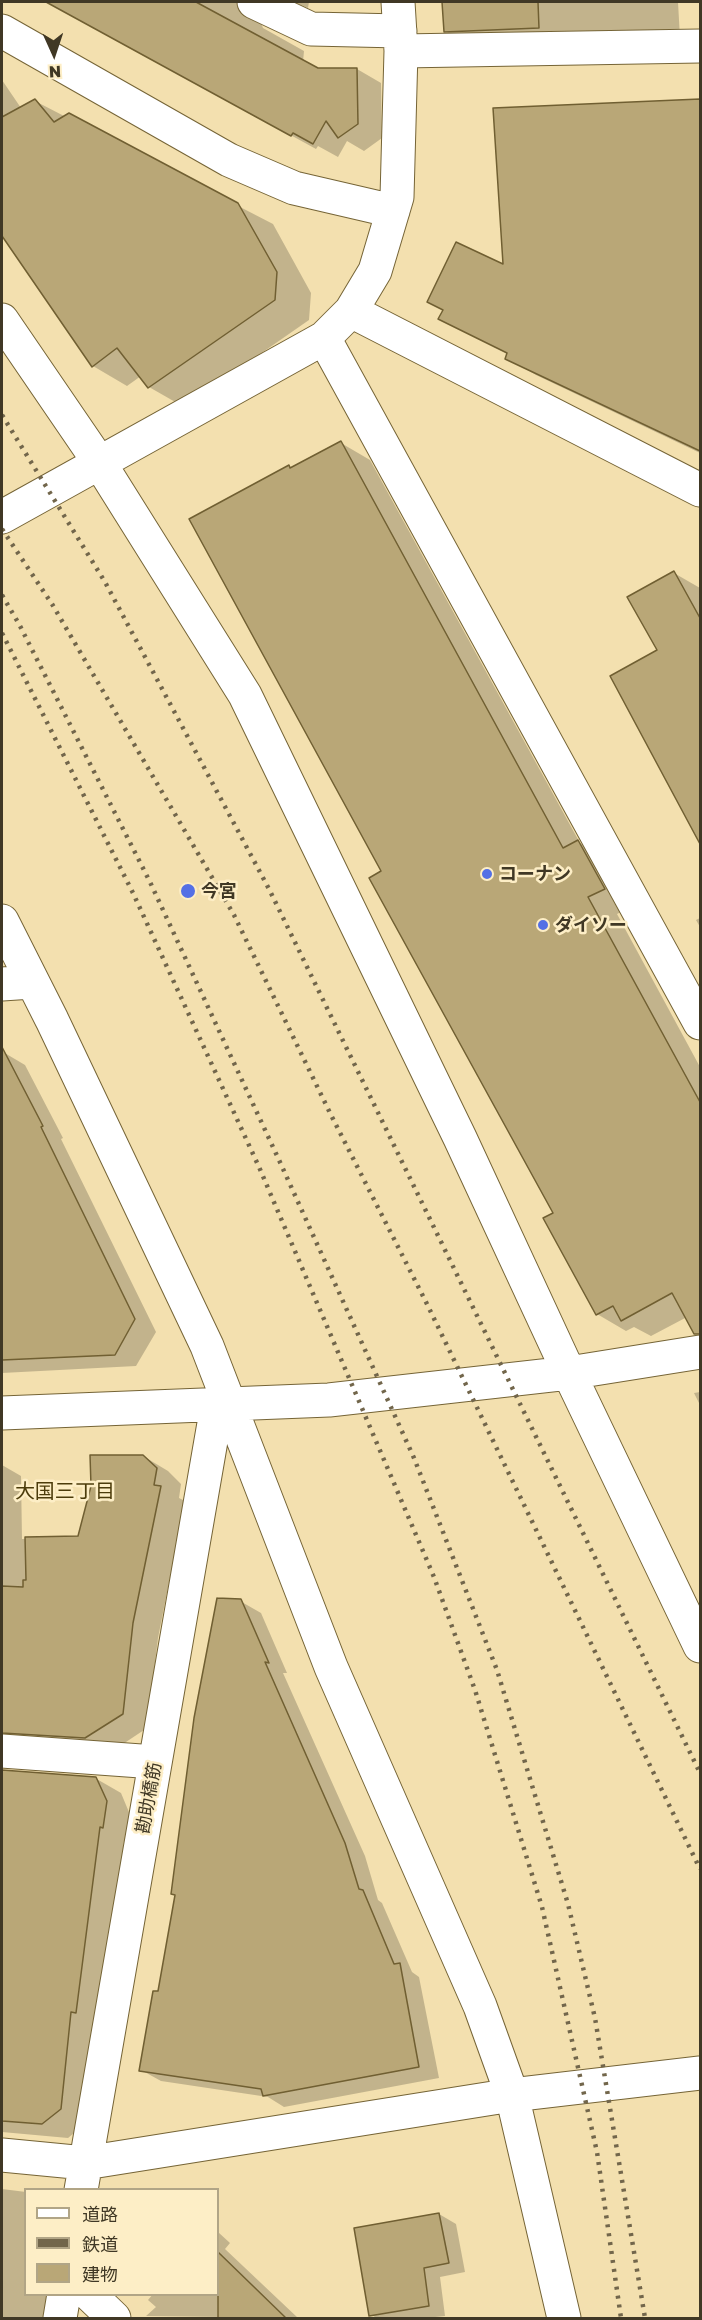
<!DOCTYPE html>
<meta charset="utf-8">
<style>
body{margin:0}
#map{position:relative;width:702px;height:2320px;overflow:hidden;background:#f3e0af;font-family:"Golos Text","Noto Sans JP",sans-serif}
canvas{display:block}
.frame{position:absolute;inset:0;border:3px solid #403825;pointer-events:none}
.legend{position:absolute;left:24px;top:2188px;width:195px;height:108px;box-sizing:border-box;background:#fdeec6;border:2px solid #b1a586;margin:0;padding:8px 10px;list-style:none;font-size:18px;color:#403825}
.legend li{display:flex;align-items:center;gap:12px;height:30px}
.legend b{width:30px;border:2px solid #b1a586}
.north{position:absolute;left:24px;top:24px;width:60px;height:60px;-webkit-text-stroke:4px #fdeec6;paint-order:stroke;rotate:177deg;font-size:16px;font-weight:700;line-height:24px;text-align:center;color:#403825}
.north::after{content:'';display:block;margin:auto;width:21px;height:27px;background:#403825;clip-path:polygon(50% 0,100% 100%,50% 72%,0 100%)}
</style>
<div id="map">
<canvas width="702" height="2320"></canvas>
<div class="frame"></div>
<ul class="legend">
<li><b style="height:8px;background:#fff"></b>道路</li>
<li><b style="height:8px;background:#72664b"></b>鉄道</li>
<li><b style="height:16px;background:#b9a777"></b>建物</li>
</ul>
<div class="north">N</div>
</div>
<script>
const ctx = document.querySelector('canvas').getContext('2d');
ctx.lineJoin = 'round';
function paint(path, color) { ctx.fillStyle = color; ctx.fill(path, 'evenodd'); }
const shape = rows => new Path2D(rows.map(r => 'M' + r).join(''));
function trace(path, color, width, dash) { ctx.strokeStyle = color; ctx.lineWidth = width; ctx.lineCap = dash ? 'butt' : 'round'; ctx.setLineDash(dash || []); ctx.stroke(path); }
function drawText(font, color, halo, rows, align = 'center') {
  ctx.font = font + ' "Golos Text","Noto Sans JP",sans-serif'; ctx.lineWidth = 5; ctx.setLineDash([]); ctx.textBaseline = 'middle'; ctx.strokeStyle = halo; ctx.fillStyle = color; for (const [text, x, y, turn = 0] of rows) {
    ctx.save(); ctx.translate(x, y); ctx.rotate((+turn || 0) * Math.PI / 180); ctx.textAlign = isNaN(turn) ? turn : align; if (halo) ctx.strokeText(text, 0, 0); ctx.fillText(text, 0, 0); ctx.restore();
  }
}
const shadow = shape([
 [48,2,267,2,259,18,263,28,304,51,303,62,318,70,357,69,381,83,382,138,364,151,347,141,338,157,318,146,316,149],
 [294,2,309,2,308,8],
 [323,2,376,2,326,3],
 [443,2,678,2,680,38,467,43,445,31],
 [2,80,21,108,35,101,273,224,311,293,309,320,184,407,149,387,141,376,127,386,93,366,2,233],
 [700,101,700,453,536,375,507,358,508,354,440,319,504,267,494,110],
 [341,443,370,460,580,843,608,859,633,906,617,914,700,1067,700,1328,687,1317,651,1336,634,1327,626,1331,597,1314,555,1213,383,871,289,467,292,469],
 [674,573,700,588,700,841,612,676,660,651],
 [700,918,700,927,696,920],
 [2,1041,3,1052,25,1065,63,1138,61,1139,156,1332,136,1366,2,1373],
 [700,1392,700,1405,694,1393],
 [143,1456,168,1471,181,1484,179,1498,185,1501,158,1638,147,1728,111,1752,2,1744,2,1465,21,1476,22,1539,80,1537],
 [240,1601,261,1613,287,1673,283,1673,365,1856,378,1900,382,1903,412,1972,419,1977,439,2078,284,2107,268,2097,161,2081,141,2070],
 [2,1771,95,1778,121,1793,131,1817,128,1841,124,1841,101,2026,85,2124,68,2138,2,2132],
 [2,2189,26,2192,26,2294,49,2294,45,2318,2,2318],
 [439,2214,456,2224,465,2272,440,2277,445,2316,426,2318,377,2318,371,2315],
 [218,2232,230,2243,225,2249,298,2318,146,2316,156,2307,148,2300,153,2294,218,2294]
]);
const building = shape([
 [46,2,196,2,318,68,357,68,358,124,338,138,326,121,313,144,293,133,291,136,46,2],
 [442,2,538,2,539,28,444,32,442,2],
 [35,99,54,122,69,113,238,203,277,272,275,300,148,388,117,348,92,367,2,236,2,117,35,99],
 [700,99,700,451,505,359,507,353,438,319,443,310,427,302,456,242,503,264,493,108,700,99],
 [341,441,563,848,578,840,605,889,588,897,700,1102,700,1334,694,1334,672,1293,621,1321,613,1306,596,1315,543,1218,553,1213,369,878,381,871,189,519,289,465,290,468,341,441],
 [674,571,700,618,700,844,610,676,657,650,627,597,674,571],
 [2,1047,43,1126,41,1127,135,1319,115,1355,2,1360,2,1047],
 [90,1455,143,1455,157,1468,154,1485,161,1486,133,1623,123,1714,85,1738,2,1733,2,1586,23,1587,23,1580,26,1580,25,1537,78,1536,91,1486,90,1455],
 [217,1598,241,1599,269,1663,265,1662,345,1843,359,1889,363,1890,394,1964,400,1963,419,2067,263,2096,261,2089,139,2071,153,1991,158,1991,175,1895,171,1894,194,1718,217,1598],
 [2,1770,96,1777,107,1801,103,1828,100,1827,76,2013,71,2012,61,2109,42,2124,2,2121,2,1770],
 [439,2213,449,2263,424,2268,429,2306,369,2316,354,2228,439,2213],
 [218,2252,287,2319,218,2319,218,2252]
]);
const minor = shape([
 [254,2,311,29,400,31],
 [2,31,229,160,294,188,393,211],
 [401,51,700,46],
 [351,311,700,490],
 [2,320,99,462,245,695,460,1138,569,1373,700,1646],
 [324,338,700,1023],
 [2,517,324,338,351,311,375,271,397,197,401,51,398,2],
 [2,921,52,1020,207,1346,331,1667,480,2006,512,2095,564,2318],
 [2,984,32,982],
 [2,1413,329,1400,569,1373,700,1352],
 [2,1751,155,1762],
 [2,2155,85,2163,512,2095,700,2073],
 [81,2190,217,1406],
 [89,2294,114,2318],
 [60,2318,64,2294]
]);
const rail = shape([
 [2,415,105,582,269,889,700,1773],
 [2,529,52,604,234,915,331,1115,426,1302,700,1869],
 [2,595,19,624,150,882,279,1160,414,1458,497,1670,568,1904,595,2018,645,2318],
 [2,633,133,893,259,1167,434,1577,475,1690,542,1907,597,2152,621,2318]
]);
const markers = [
 [487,874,6,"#5470e5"],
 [188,891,8,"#5470e5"],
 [543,925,6,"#5470e5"]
];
const poiNames = [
 ["コーナン",499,874],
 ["今宮",201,891],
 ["ダイソー",555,925]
];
const streetNames = [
 ["勘助橋筋",149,1798,-80]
];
const neighbourhoodNames = [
 ["大国三丁目",65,1492]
];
paint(shadow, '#0003');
paint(building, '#b9a777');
trace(building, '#705f32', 1.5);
trace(minor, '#756436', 35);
trace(minor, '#fff', 33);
trace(rail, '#72664b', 4.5, [3, 6]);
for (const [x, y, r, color] of markers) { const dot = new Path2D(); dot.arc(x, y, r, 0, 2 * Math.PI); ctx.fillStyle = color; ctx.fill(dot); trace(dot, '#fdeec6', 2); }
drawText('bold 18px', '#403825', '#fdeec6', poiNames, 'left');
drawText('18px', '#403825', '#fdeec6', streetNames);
drawText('20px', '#4c3c0b', '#fdeec6', neighbourhoodNames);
</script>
